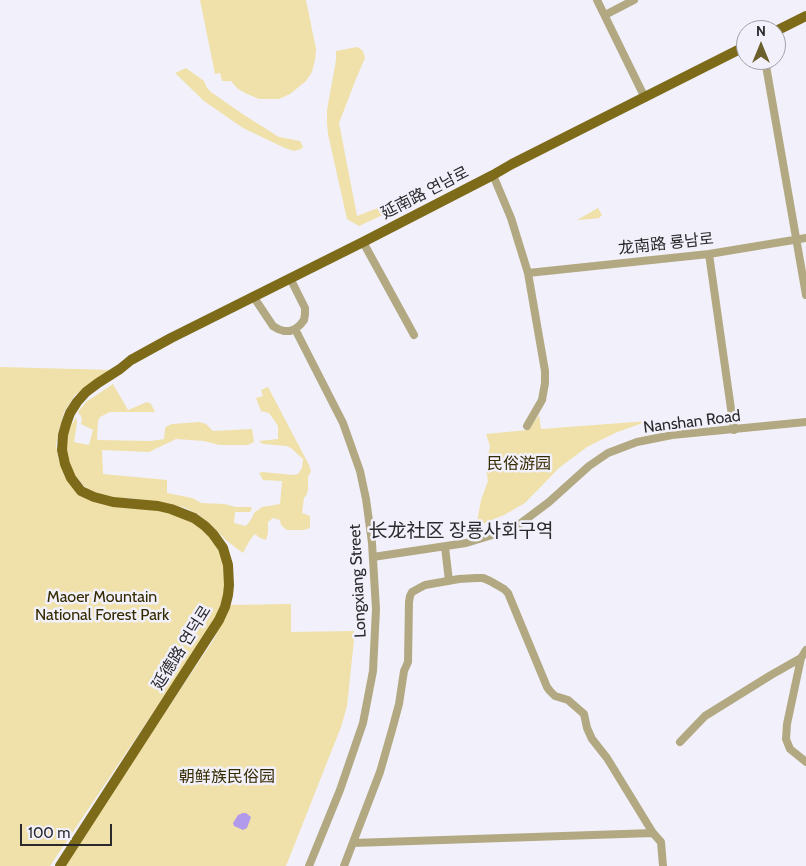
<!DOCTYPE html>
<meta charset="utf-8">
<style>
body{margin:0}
#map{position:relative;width:806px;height:866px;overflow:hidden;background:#f2f0fa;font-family:Cabin,sans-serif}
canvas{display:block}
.north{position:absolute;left:736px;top:20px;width:50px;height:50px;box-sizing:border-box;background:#f2f0fa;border:1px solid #a2a0a8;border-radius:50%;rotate:0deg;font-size:14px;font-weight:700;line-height:20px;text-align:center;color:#2a292c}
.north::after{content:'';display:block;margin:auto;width:18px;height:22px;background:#6b5f2c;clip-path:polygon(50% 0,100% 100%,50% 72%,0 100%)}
.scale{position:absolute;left:20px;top:824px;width:92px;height:22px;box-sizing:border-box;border:2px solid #2a292c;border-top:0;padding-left:6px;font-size:15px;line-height:18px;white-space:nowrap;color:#2a292c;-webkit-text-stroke:4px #f2f0fa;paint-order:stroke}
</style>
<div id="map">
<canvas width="806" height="866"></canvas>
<div class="north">N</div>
<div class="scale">100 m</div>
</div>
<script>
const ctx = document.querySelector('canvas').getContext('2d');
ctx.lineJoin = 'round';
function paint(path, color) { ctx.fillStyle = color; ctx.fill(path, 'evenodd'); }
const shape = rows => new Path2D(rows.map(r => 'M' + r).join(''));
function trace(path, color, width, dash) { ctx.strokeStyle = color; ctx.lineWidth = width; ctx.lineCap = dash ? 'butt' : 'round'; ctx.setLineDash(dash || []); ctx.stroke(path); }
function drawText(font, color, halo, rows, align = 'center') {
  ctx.font = font + ' Cabin,"Noto Sans SC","Noto Sans KR",sans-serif'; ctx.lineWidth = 5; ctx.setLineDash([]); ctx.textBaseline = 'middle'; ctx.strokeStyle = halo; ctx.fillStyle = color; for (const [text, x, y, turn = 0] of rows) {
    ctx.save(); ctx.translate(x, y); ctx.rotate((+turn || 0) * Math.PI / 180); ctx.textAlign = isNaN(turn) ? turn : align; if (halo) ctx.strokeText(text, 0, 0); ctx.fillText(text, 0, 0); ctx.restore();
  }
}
const green = shape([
 [200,0,306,0,316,49,315,60,312,72,306,81,290,94,279,99,259,99,245,93,238,89,231,81,222,81,220,73,215,74],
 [357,47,362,50,364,54,365,58,356,79,339,123,357,216,404,198,408,203,359,226,347,219,328,134,327,123,327,110,336,60,336,51],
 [186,68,204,81,207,88,211,92,244,115,279,137,300,141,303,147,301,149,294,151,285,148,243,128,204,101,175,73],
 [598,208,602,215,599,218,591,219,577,220],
 [0,367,112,370,75,395,64,412,59,430,56,445,58,457,62,469,77,488,157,509,195,522,211,534,223,553,226,587,216,619,50,866,0,866],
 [113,384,128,410,147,402,151,404,155,412,110,412,100,417,98,421,97,440,151,441,164,439,165,428,167,426,172,424,199,422,206,424,213,431,252,429,254,442,248,445,219,445,204,441,176,439,149,452,102,450,103,474,167,480,167,493,192,498,201,503,224,504,236,507,251,507,252,508,250,512,235,512,234,523,246,526,252,518,254,513,262,507,280,504,282,481,263,480,259,473,262,472,294,475,298,474,302,468,303,459,291,448,287,446,263,444,259,441,278,439,278,426,269,413,261,411,256,398,263,396,261,390,268,387,309,465,311,471,308,477,308,489,307,494,304,498,302,513,310,516,310,528,304,530,287,530,281,525,280,520,273,518,268,522,268,533,266,540,260,538,255,534,250,540,243,553,227,541,210,524,199,515,186,508,164,503,129,498,115,498,96,493,85,487,71,470,65,453,69,424,73,423,76,417,77,423,74,442,89,445,93,430,81,424,82,418,78,412,86,402],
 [539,415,541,429,648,421,615,433,587,447,559,468,525,503,504,515,472,528,471,524,477,522,481,500,488,481,486,468,490,446,486,434,528,430],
 [291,604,291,632,354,631,354,640,347,706,341,727,286,866,63,866,214,639,223,620,228,605]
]);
const water = shape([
 [243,813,246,813,251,817,247,828,243,830,234,826,233,823,238,815]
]);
const minor = shape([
 [597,0,645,98],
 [605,15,634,0],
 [765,60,806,295],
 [493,175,511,218,528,273,545,371,545,383,542,400,527,426],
 [363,242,414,335],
 [709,254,734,430],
 [528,273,709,254,806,238],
 [253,296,273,326,278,329,284,331,290,331,295,329,300,325,304,320,305,314,305,308,290,278],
 [295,329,343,423,360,471,366,499,372,543,376,609,373,671,363,723,340,790,309,866],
 [445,547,449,581],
 [373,557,466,543,509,530,521,523,549,502,589,466,608,453,637,442,672,435,806,422],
 [806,650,801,658,787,724,786,739,790,749,806,762],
 [680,742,705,716,771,675,801,658],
 [353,843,653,833],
 [344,866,380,772,392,730,399,704,404,671,408,662,409,602,410,596,412,592,425,585,459,579,476,578,483,578,490,581,504,589,508,593,547,687,550,691,555,696,568,700,584,714,587,728,592,739,607,758,653,833,661,842,663,866]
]);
const major = shape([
 [776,31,806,16],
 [60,866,219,620,225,607,228,595,229,585,228,565,223,548,213,534,205,526,194,518,171,509,158,506,113,502,94,497,81,491,71,478,65,464,62,450,63,435,66,424,70,413,77,402,86,392,98,383,120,369,131,360,171,338,363,242,493,175,512,164,746,46]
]);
const streetNames = [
 ["延南路 연남로",425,193,-27],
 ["龙南路 룡남로",666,244,-6],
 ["Nanshan Road",692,422,-7],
 ["Longxiang Street",358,581,-93],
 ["延德路 연덕로",182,648,-58]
];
const parkNames = [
 ["民俗游园",519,464],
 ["Maoer Mountain",102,597],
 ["National Forest Park",102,615],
 ["朝鲜族民俗园",227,777]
];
const quarterNames = [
 ["长龙社区 장룡사회구역",461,531]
];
paint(green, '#efe1a9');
paint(water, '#b19aeb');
trace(minor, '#b2a983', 8);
trace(major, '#7d6b19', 10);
drawText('16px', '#2a292c', '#f2f0fa', streetNames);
drawText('16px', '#352b01', '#f2f0fa', parkNames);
drawText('19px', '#2a292c', '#f2f0fa', quarterNames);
</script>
